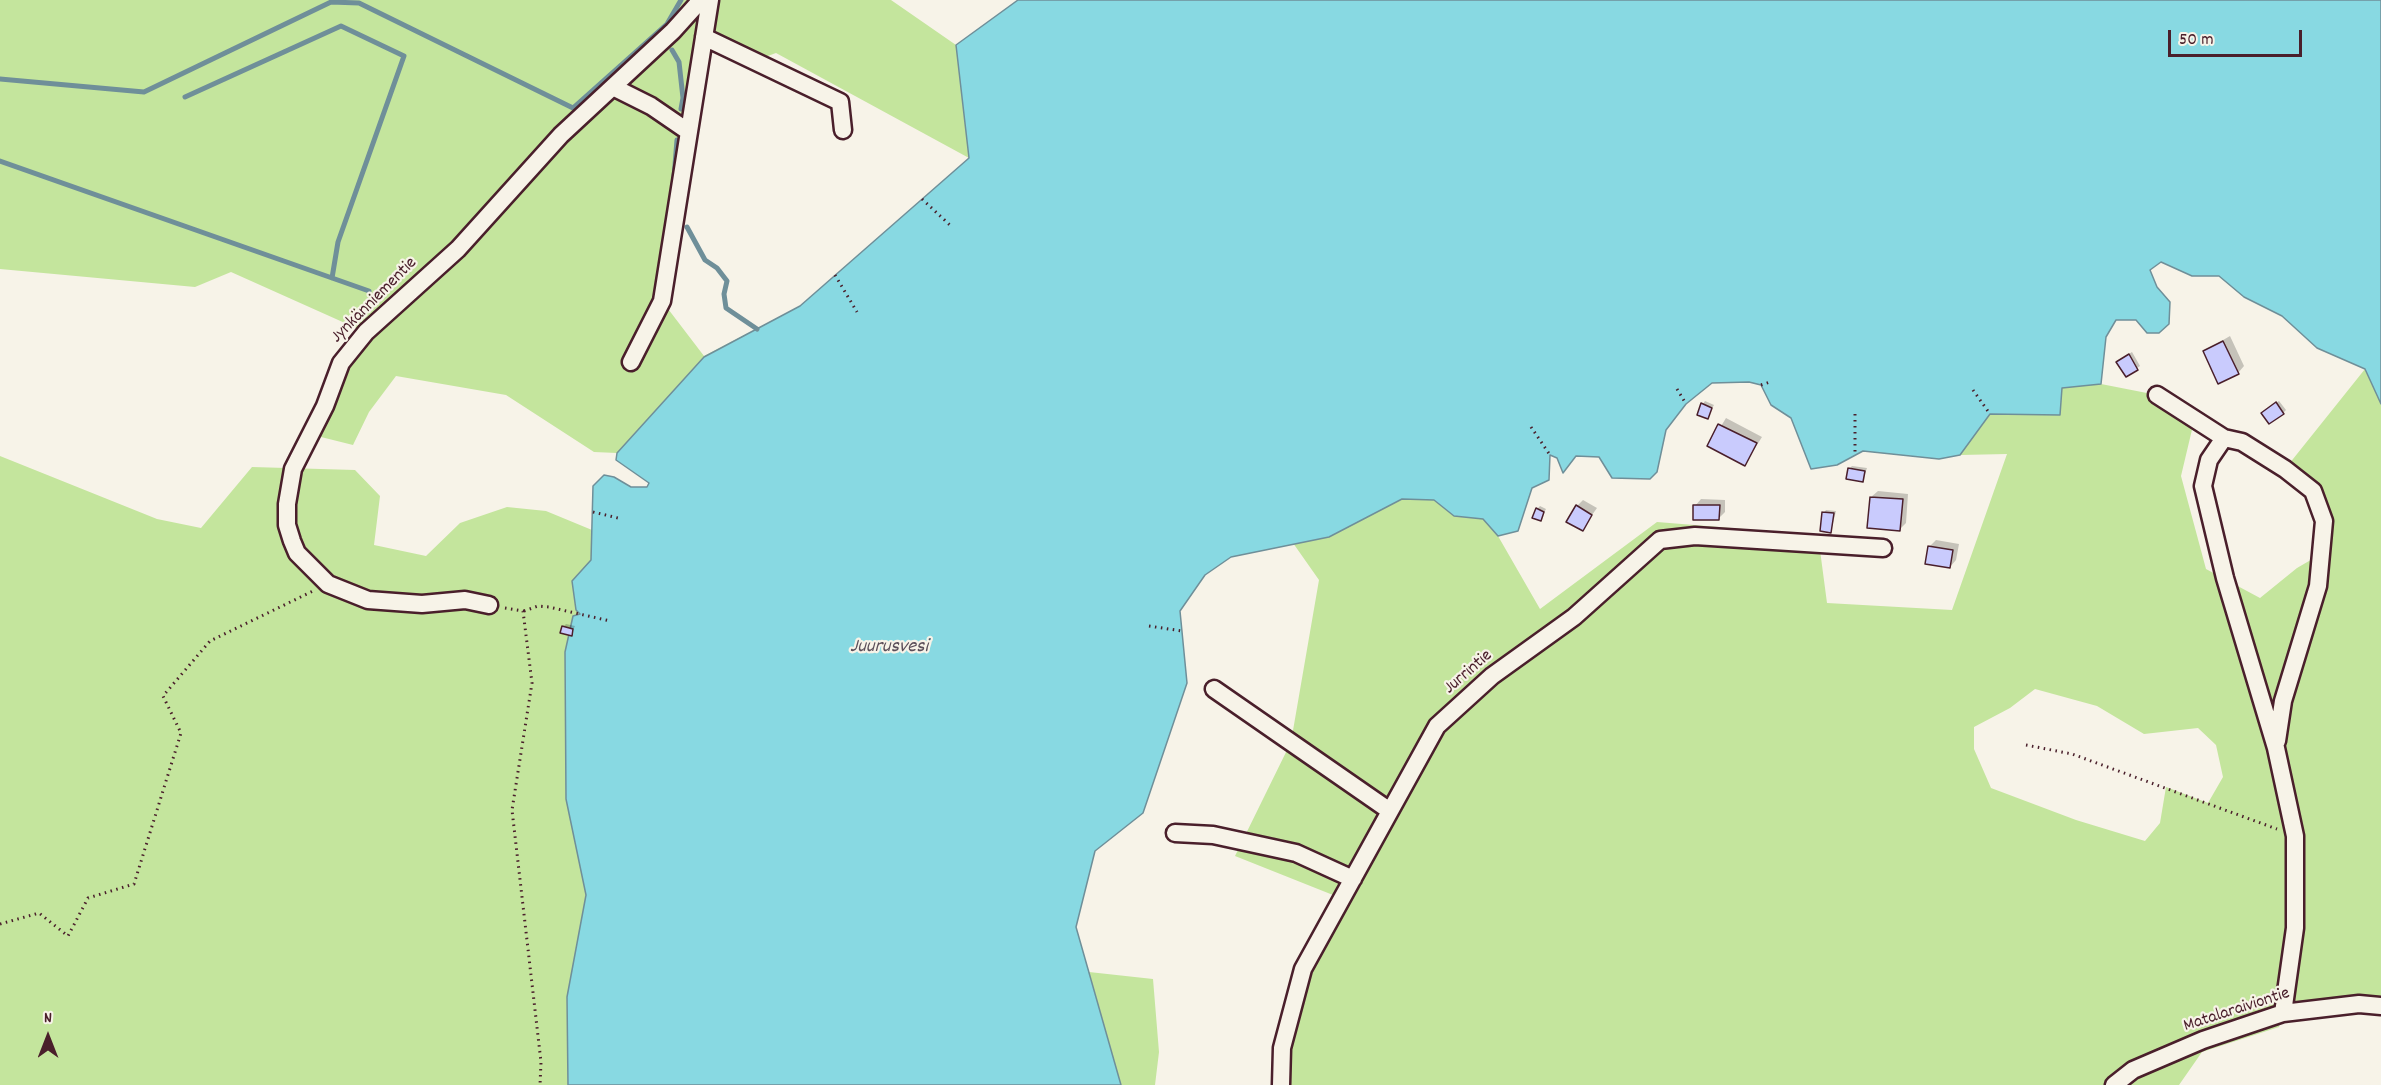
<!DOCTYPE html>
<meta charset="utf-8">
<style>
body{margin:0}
#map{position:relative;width:2381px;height:1085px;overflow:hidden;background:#f7f3e8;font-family:Dekko,sans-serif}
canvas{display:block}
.north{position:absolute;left:18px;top:1007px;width:60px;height:60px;-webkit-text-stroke:4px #f7f3e8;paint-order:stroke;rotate:0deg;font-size:16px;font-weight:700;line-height:24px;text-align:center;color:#4a1f2b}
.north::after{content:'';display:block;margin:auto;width:21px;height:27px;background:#4a1f2b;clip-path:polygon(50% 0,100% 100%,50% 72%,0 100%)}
.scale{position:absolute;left:2168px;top:30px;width:134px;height:27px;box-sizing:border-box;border:3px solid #4a1f2b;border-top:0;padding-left:8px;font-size:18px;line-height:21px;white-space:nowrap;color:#4a1f2b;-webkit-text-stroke:4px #f7f3e8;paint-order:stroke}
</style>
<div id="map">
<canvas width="2381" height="1085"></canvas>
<div class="north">N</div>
<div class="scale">50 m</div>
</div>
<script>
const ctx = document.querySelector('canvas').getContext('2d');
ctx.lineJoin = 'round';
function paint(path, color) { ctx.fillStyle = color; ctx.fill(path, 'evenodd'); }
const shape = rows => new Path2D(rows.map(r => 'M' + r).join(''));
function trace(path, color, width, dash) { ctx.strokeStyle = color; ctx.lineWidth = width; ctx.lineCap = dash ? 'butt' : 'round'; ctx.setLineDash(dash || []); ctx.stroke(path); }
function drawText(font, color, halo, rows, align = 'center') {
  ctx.font = font + ' Dekko,sans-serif'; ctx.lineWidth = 4.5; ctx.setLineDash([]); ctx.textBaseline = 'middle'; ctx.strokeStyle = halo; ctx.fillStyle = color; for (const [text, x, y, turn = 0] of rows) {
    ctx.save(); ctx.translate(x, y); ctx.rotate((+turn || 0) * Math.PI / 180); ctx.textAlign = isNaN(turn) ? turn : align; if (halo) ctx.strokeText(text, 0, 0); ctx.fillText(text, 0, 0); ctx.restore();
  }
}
const green = shape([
 [0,0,891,0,956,45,969,158,776,53,754,61,704,37,662,301,704,356,800,306,820,289,839,316,617,453,594,452,506,395,396,376,369,412,353,445,309,434,365,332,231,272,195,287,0,269],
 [2381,183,2381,1006,2283,1013,2279,1027,2202,1052,2179,1085,1281,1085,1303,969,1340,902,1333,895,1235,856,1291,742,1319,580,1293,543,1329,537,1402,499,1434,500,1454,516,1483,519,1498,536,1540,609,1657,522,1818,535,1827,603,1952,610,2007,454,1960,455,1990,414,2060,415,2062,388,2101,384,2157,395,2195,417,2181,476,2206,569,2260,598,2297,568,2321,554,2313,491,2285,469,2365,369,2317,348,2282,316,2244,297,2219,276,2192,276,2161,262,2150,270,2141,263],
 [2035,689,2097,706,2144,734,2198,728,2216,745,2223,777,2208,803,2166,787,2160,823,2145,841,2076,820,1991,788,1974,749,1974,727,2010,708],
 [0,456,157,519,201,528,252,467,355,470,380,496,374,545,426,556,460,523,507,507,546,511,592,530,592,560,572,581,576,609,580,614,577,616,566,799,586,895,567,997,593,1085,0,1085],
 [1089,972,1153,979,1159,1052,1155,1085,1121,1085]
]);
const water = shape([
 [1018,0,2381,0,2381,404,2365,369,2317,348,2282,316,2244,297,2219,276,2192,276,2161,262,2150,270,2157,287,2170,302,2169,324,2159,333,2147,333,2136,320,2116,320,2106,337,2101,384,2062,388,2060,415,1990,414,1960,455,1939,459,1863,451,1837,465,1811,469,1791,418,1771,405,1761,385,1749,382,1712,383,1686,404,1666,430,1657,472,1650,479,1612,478,1599,457,1576,456,1563,473,1557,458,1550,455,1549,480,1532,488,1518,531,1498,536,1483,519,1454,516,1434,500,1402,499,1329,537,1231,557,1205,575,1180,611,1187,683,1143,813,1095,851,1076,927,1121,1085,568,1085,567,997,586,895,566,799,565,652,573,616,580,614,576,610,572,581,591,560,593,486,604,475,614,477,631,487,647,487,649,483,616,460,617,453,704,357,800,306,969,158,956,45,1018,0]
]);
const shadow = shape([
 [2230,336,2244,366,2238,373,2204,351],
 [2132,352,2140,366,2126,375,2121,359],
 [1705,401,1714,405,1707,417,1703,404],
 [2279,401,2286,410,2283,413,2265,410],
 [1726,418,1762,437,1745,464,1709,446],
 [1852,466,1867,468,1863,480,1849,469],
 [1878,491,1908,494,1906,523,1900,529,1871,497],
 [1701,499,1725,500,1725,512,1719,518,1695,506],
 [1583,500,1597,508,1582,529,1577,506],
 [1540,506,1546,509,1541,519,1537,509],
 [1826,510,1836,511,1831,531,1824,513],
 [1936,540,1959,544,1956,560,1950,567,1929,547],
 [566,624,575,626,571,634,563,627]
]);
const stream = shape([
 [672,50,679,62,683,98,681,109],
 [0,79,144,92,331,2,359,3,573,108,667,24,681,0],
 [185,97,341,26,404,56,338,242,332,278],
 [0,161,369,291],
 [674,178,677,140],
 [687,227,705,260,717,268,727,281,724,294,726,308,757,329]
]);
const building = shape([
 [2223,341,2239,374,2218,384,2203,351,2223,341],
 [2129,354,2138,370,2126,377,2116,362,2129,354],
 [2276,402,2284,414,2269,424,2261,413,2276,402],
 [1701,403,1712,408,1708,419,1697,415,1701,403],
 [1718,424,1757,443,1745,466,1707,446,1718,424],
 [1848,468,1865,471,1863,482,1846,479,1848,468],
 [1870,497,1903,499,1900,531,1867,528,1870,497],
 [1576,505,1592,515,1583,531,1566,522,1576,505],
 [1693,505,1720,505,1719,520,1693,520,1693,505],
 [1536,508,1544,512,1541,521,1532,518,1536,508],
 [1822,512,1834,513,1831,533,1820,531,1822,512],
 [1928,546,1953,550,1950,568,1925,564,1928,546],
 [562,626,573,629,572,636,560,633,562,626]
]);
const path = shape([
 [922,199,952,227],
 [835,275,857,312],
 [1761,385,1770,382],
 [1677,389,1686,404],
 [1973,390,1990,414],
 [1855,414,1855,455],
 [1531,427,1550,455],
 [593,512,618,518],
 [505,608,523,611,532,683,512,810,541,1062,540,1085],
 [524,611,538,606,549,607,610,621],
 [1149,626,1182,631],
 [2026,745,2072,754,2277,829],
 [0,924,39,913,68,936,88,898,134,884,181,733,163,696,210,641,313,591]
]);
const minor = shape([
 [704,37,840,102,843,130],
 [613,87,651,106,689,132],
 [631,362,662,301,710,0],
 [2157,395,2224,438,2242,442,2285,469,2313,491,2324,521,2318,586,2283,701,2277,741],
 [2224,438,2209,460,2203,486,2225,578,2276,748,2295,836,2295,928,2283,1013],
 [489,605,465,600,422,604,368,600,328,584,297,553,292,541,287,525,287,504,293,469,325,406,341,363,366,332,458,249,561,135,673,31,701,0],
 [1214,689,1390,811],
 [1175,833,1213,835,1296,853,1353,879],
 [1281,1085,1282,1048,1303,969,1437,726,1492,676,1574,617,1660,540,1695,536,1883,548],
 [2114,1085,2133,1070,2203,1040,2283,1013,2359,1004,2381,1006]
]);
const streetNames = [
 ["Jynkänniementie",375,301,-45],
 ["Jurrintie",1469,673,-41],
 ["Matalaraiviontie",2237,1011,-18]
];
const waterNames = [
 ["Juurusvesi",889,648]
];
paint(green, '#c4e59d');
paint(water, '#88d9e2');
trace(water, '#6f8f99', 1.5);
paint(shadow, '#0003');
trace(stream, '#6f8f99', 5);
paint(building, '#c9cbfd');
trace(building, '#4a1f2b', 1.5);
trace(minor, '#4a1f2b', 21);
trace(path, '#4a1f2b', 3, [1.5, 4.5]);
trace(minor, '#f7f3e8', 16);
drawText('18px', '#4a1f2b', '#f7f3e8', streetNames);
drawText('italic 20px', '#5a4e59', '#f7f3e8', waterNames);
</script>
